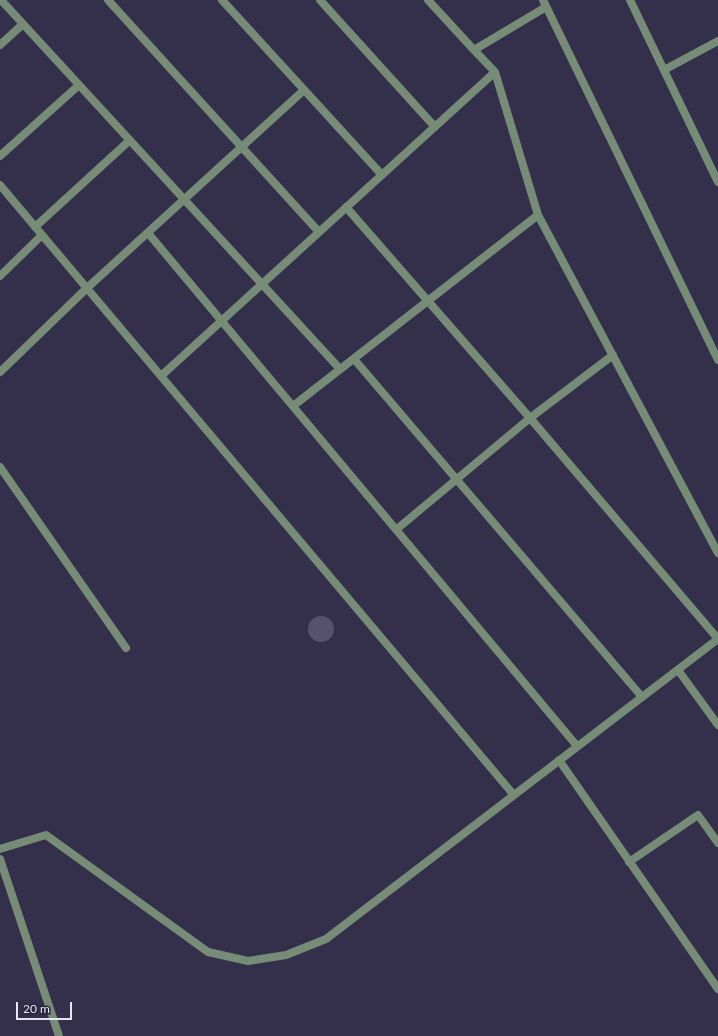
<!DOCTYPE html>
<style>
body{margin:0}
#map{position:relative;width:718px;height:1036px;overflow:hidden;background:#34304c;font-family:Lato,sans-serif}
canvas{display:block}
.scale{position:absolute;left:16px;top:1002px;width:56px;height:18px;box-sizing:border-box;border:2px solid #e7e5f7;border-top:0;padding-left:5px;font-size:12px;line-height:14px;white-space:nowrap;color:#e7e5f7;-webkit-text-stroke:3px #2a2641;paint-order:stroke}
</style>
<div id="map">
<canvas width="718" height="1036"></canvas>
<div class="scale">20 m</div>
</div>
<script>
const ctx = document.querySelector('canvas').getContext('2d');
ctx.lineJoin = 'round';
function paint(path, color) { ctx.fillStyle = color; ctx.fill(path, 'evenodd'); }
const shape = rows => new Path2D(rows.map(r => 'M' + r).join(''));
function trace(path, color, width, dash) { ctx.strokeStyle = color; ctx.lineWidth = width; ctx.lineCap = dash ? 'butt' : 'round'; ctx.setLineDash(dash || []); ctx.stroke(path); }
const building = shape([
 '308 629a13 13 0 1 1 26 0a13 13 0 1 1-26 0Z'
]);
const service = shape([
 [678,670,718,725],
 [629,862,698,815,718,843]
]);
const minor = shape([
 [1,0,340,369],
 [108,0,319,232],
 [222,0,382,175],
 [320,0,435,127],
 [428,0,474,50,546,7],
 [543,0,718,360],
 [630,0,718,182],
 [0,45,23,24],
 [664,70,718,41],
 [495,72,538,215,718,553],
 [0,156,79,85],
 [0,185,513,794],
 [346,207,530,418,718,639],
 [35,227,130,140],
 [148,233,577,746],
 [0,276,42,235],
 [354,359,642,697],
 [0,372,87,288,304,90],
 [161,376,495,72,474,50],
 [293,406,538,215],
 [0,467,126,648],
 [397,529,530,418,613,355],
 [559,760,718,989],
 [0,849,46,835,208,952,248,961,286,955,326,939,718,639]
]);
const tertiary = shape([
 [0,859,59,1036]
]);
paint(building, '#55516f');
trace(service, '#768c76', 8);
trace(minor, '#768c76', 8);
trace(tertiary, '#768c76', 8);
</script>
